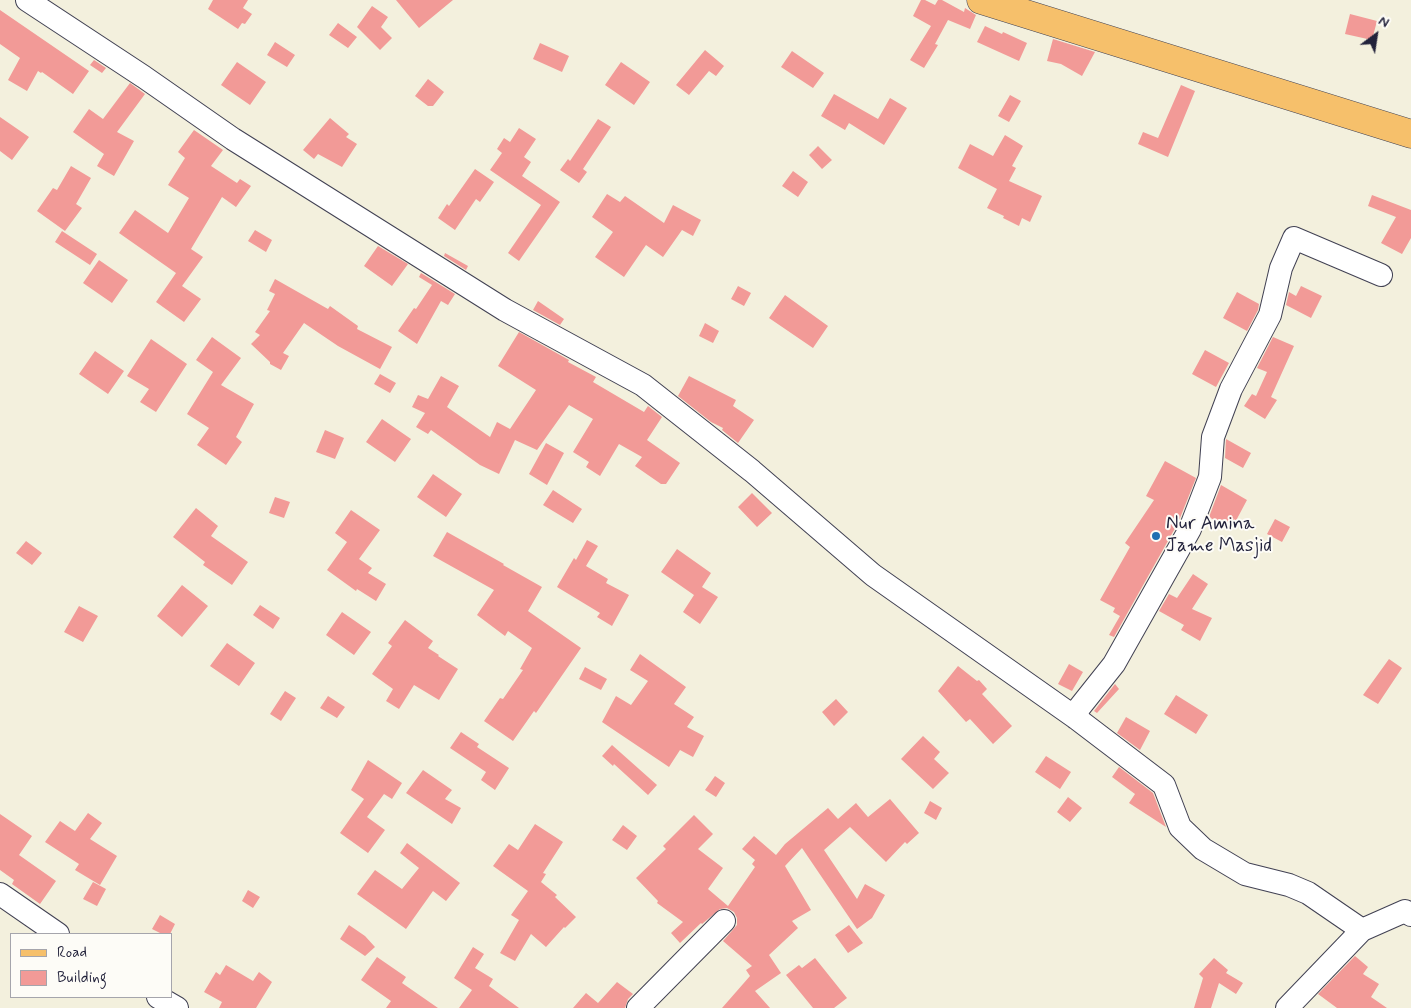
<!DOCTYPE html>
<style>
body{margin:0}
#map{position:relative;width:1411px;height:1008px;overflow:hidden;background:#f3f0dd;font-family:Mynerve,sans-serif}
canvas{display:block}
.legend{position:absolute;left:10px;top:933px;width:162px;height:65px;box-sizing:border-box;background:#fdfcf7;border:1px solid #a5a5ac;margin:0;padding:6px 9px;list-style:none;font-size:15px;color:#22223b}
.legend li{display:flex;align-items:center;gap:10px;height:25px}
.legend b{width:25px;border:1px solid #a5a5ac}
.north{position:absolute;left:1351px;top:10px;width:50px;height:50px;-webkit-text-stroke:4px #fdfcf7;paint-order:stroke;rotate:31deg;font-size:14px;font-weight:700;line-height:20px;text-align:center;color:#22223b}
.north::after{content:'';display:block;margin:auto;width:18px;height:22px;background:#22223b;clip-path:polygon(50% 0,100% 100%,50% 72%,0 100%)}
</style>
<div id="map">
<canvas width="1411" height="1008"></canvas>
<ul class="legend">
<li><b style="height:6px;background:#f6c06b"></b>Road</li>
<li><b style="height:14px;background:#f29a97"></b>Building</li>
</ul>
<div class="north">N</div>
</div>
<script>
const ctx = document.querySelector('canvas').getContext('2d');
ctx.lineJoin = 'round';
function paint(path, color) { ctx.fillStyle = color; ctx.fill(path, 'evenodd'); }
const shape = rows => new Path2D(rows.map(r => 'M' + r).join(''));
function trace(path, color, width, dash) { ctx.strokeStyle = color; ctx.lineWidth = width; ctx.lineCap = dash ? 'butt' : 'round'; ctx.setLineDash(dash || []); ctx.stroke(path); }
function drawText(font, color, halo, rows, align = 'center') {
  ctx.font = font + ' Mynerve,sans-serif'; ctx.lineWidth = 4; ctx.setLineDash([]); ctx.textBaseline = 'middle'; ctx.strokeStyle = halo; ctx.fillStyle = color; for (const [text, x, y, turn = 0] of rows) {
    ctx.save(); ctx.translate(x, y); ctx.rotate((+turn || 0) * Math.PI / 180); ctx.textAlign = isNaN(turn) ? turn : align; if (halo) ctx.strokeText(text, 0, 0); ctx.fillText(text, 0, 0); ctx.restore();
  }
}
const building = shape([
 [213,0,248,0,243,8,252,14,245,24,242,23,238,29,208,9],
 [396,0,453,0,419,28],
 [921,0,925,0,935,5,938,0,942,0,964,12,965,8,976,15,970,29,948,20,935,44,938,45,924,68,910,60,931,26,913,16],
 [372,6,388,17,381,27,392,38,380,50,357,27],
 [0,10,89,71,73,94,42,72,41,73,38,71,27,91,8,80,20,58,0,44],
 [1350,14,1377,21,1372,40,1345,34],
 [338,23,357,37,348,48,329,35],
 [985,26,1002,34,1003,32,1027,43,1019,61,977,42],
 [1053,39,1095,52,1082,76,1061,64,1047,61],
 [275,42,295,55,287,67,267,55],
 [540,43,569,56,562,72,533,59],
 [705,50,724,66,716,76,709,71,689,95,676,85],
 [792,51,824,73,813,88,781,67],
 [94,60,106,68,102,73,90,65],
 [237,62,266,82,250,105,221,85],
 [621,62,650,82,634,105,605,85],
 [428,79,444,92,433,106,428,106,415,96],
 [130,83,145,94,117,132,134,141,114,176,97,166,104,154,73,132,89,109,103,119],
 [1181,85,1195,91,1168,157,1138,144,1143,132,1158,138],
 [834,94,878,119,890,98,907,108,884,145,849,123,845,130,821,116],
 [1010,95,1021,101,1009,122,998,116],
 [0,117,29,137,12,160,0,151],
 [330,118,349,134,346,137,357,144,342,167,318,154,314,159,303,150],
 [598,119,611,127,583,169,587,172,579,183,560,170,568,159,570,161],
 [519,128,536,139,524,157,531,162,522,176,560,202,519,261,508,253,541,205,490,170,502,153,497,149,504,138,510,142],
 [194,130,223,150,211,166,237,183,240,179,251,186,236,207,222,197,191,249,203,257,182,286,201,299,184,322,156,302,176,273,119,233,135,210,168,233,189,198,168,185,185,158,178,152],
 [1005,135,1023,146,1012,166,1016,168,1009,181,1042,196,1030,222,1022,218,1019,226,1003,218,1004,216,987,208,997,189,958,168,970,144,993,156],
 [818,146,832,160,822,169,809,155],
 [71,166,91,178,76,204,82,208,65,231,37,211,53,188,57,190],
 [475,169,494,182,480,202,476,199,455,230,438,218,447,204,449,206],
 [793,171,808,182,798,197,782,186],
 [607,194,620,202,625,196,664,223,673,205,701,220,693,236,682,230,663,257,646,245,624,277,595,257,613,232,592,217],
 [1372,195,1411,210,1411,238,1402,254,1381,243,1396,217,1368,206],
 [255,230,272,240,266,252,248,241],
 [62,231,97,254,90,265,55,242],
 [378,246,408,264,392,286,364,266],
 [445,253,468,266,466,270,444,256],
 [99,260,128,280,112,303,83,283],
 [421,273,455,294,448,305,441,301,417,344,398,331,414,308,416,309,432,285,419,277],
 [275,279,328,309,330,306,358,326,357,329,392,347,380,369,338,346,304,323,283,353,289,356,281,370,270,364,270,362,251,344,260,335,255,332,270,311,267,310,275,294,269,291],
 [738,286,751,293,744,306,731,299],
 [1301,286,1322,296,1311,318,1286,305,1289,292,1296,296],
 [1237,292,1259,304,1258,310,1247,331,1223,318],
 [785,295,828,326,813,348,769,318],
 [538,301,564,319,560,325,533,310],
 [705,323,719,331,713,343,699,336],
 [519,332,569,360,568,362,596,377,593,382,644,412,648,406,662,417,647,440,680,463,666,484,661,484,635,466,642,457,619,444,600,476,586,467,589,462,573,452,593,419,569,405,537,450,515,440,499,474,480,465,431,430,428,434,416,427,425,413,412,407,418,395,428,399,441,376,459,386,447,407,490,437,497,422,510,429,536,390,498,366],
 [212,337,241,358,221,385,254,404,236,437,242,442,226,465,197,445,209,428,187,414,213,372,196,360],
 [1273,337,1294,346,1271,397,1277,400,1265,419,1244,406,1252,394,1256,396,1267,372,1257,368],
 [151,339,187,364,156,412,140,402,149,389,127,376],
 [1205,350,1229,363,1216,387,1192,374],
 [95,351,124,371,108,394,79,374],
 [380,374,396,383,390,393,374,384],
 [689,376,736,400,733,406,754,420,738,443,722,430,723,428,711,422,678,396],
 [382,419,411,439,395,462,366,442],
 [325,430,344,438,335,459,316,452],
 [1226,439,1251,453,1243,468,1225,458],
 [546,443,564,453,547,485,529,474],
 [1165,461,1196,478,1178,523,1114,637,1109,635,1120,616,1113,612,1115,608,1100,600,1130,547,1125,543,1154,500,1146,496],
 [433,474,462,494,446,517,417,497],
 [1221,485,1247,500,1231,530,1209,517],
 [553,490,582,509,573,523,543,505],
 [752,493,772,513,757,527,738,507],
 [275,497,290,502,284,518,269,513],
 [196,508,218,526,211,536,248,562,232,585,203,565,205,562,173,537],
 [351,510,380,530,359,559,372,568,368,573,386,584,376,601,357,589,356,591,327,570,347,542,335,533],
 [1275,519,1290,527,1282,542,1267,534],
 [447,532,504,564,503,565,542,587,528,611,581,648,536,713,534,711,513,741,484,721,500,698,503,699,523,670,520,669,532,648,508,631,505,636,477,615,494,590,433,556],
 [587,540,598,546,586,566,608,579,606,583,629,595,612,626,597,617,600,613,557,587,574,558,576,560],
 [26,541,42,553,32,565,16,553],
 [677,549,711,573,702,587,718,597,700,624,683,612,694,595,661,572],
 [1193,574,1208,584,1192,609,1212,618,1200,641,1181,630,1184,625,1159,611,1169,594,1177,598],
 [182,585,208,606,182,637,157,616],
 [260,605,280,618,273,629,253,615],
 [79,606,98,616,83,642,64,632],
 [342,612,371,632,354,655,326,635],
 [405,620,433,641,428,648,439,655,438,656,458,669,439,700,414,685,399,709,386,701,393,689,372,674,392,646,388,643],
 [227,643,255,663,239,686,210,666],
 [640,654,686,687,674,704,694,717,687,727,704,736,693,757,680,750,669,767,602,722,616,696,631,705,648,681,630,670],
 [1389,659,1402,668,1378,704,1363,695],
 [1069,664,1083,672,1072,691,1058,684],
 [958,666,977,681,979,680,987,689,982,694,1012,726,993,744,970,719,966,722,938,691],
 [585,667,607,679,601,690,579,679],
 [1115,684,1119,689,1097,713,1094,711],
 [285,691,296,698,281,721,270,714],
 [1176,695,1208,715,1196,734,1164,714],
 [328,696,345,707,337,718,320,708],
 [836,699,848,712,834,726,822,712],
 [1126,717,1150,731,1140,750,1117,733],
 [461,732,479,744,477,747,509,768,495,790,481,780,486,772,450,748],
 [923,736,940,752,934,759,949,773,933,789,901,759],
 [612,745,657,785,648,795,614,764,613,766,602,756],
 [1046,756,1071,772,1060,789,1035,772],
 [368,760,402,783,392,799,384,794,367,817,385,830,368,853,340,833,364,799,351,790],
 [1119,767,1153,793,1166,827,1129,803,1135,794,1112,777],
 [423,770,452,790,445,799,461,808,452,824,406,793],
 [715,776,725,783,716,797,705,790],
 [1068,797,1082,808,1070,822,1057,812],
 [890,799,919,833,907,844,905,842,886,862,850,827,824,850,857,899,865,884,885,895,872,918,857,929,802,848,785,866,811,910,792,921,798,928,769,955,781,973,755,991,770,1008,722,1008,750,976,746,970,752,966,723,941,737,925,737,918,734,912,727,908,720,909,702,924,701,923,680,943,671,933,683,922,657,903,658,901,636,878,666,849,663,846,694,815,713,834,698,849,723,868,708,889,728,906,755,867,752,864,755,860,742,849,754,836,776,855,785,844,828,808,838,819,856,803,868,817],
 [930,801,942,808,936,820,924,813],
 [88,813,102,823,90,839,117,856,100,885,75,870,79,864,45,842,60,821,75,831],
 [0,814,32,836,19,855,56,881,40,904,12,884,14,880,0,870],
 [535,824,563,842,543,873,546,874,541,882,557,895,555,897,576,917,565,928,564,927,546,947,531,934,515,961,500,953,519,920,511,915,528,891,493,866,509,844,518,850],
 [623,825,637,836,627,850,612,840],
 [407,843,460,883,446,901,433,891,406,929,357,894,375,870,402,889,419,868,400,853],
 [93,882,106,889,97,906,83,899],
 [248,890,260,897,253,908,242,901],
 [160,915,175,924,170,934,162,934,152,929],
 [349,925,365,936,375,947,365,956,340,939],
 [849,925,863,943,848,953,835,935],
 [473,947,484,954,475,968,493,979,489,986,519,1008,459,1008,472,990,454,978],
 [1355,956,1368,967,1363,974,1379,984,1371,997,1387,1008,1337,1008,1318,994],
 [377,957,406,977,402,983,438,1008,386,1008,391,1001,361,980],
 [815,958,847,998,834,1008,813,1008,786,975,799,965,802,968],
 [1214,958,1228,970,1226,973,1243,983,1236,994,1219,983,1211,1008,1194,1008,1203,978,1199,974],
 [226,965,253,981,259,972,272,982,256,1008,219,1008,222,1002,204,992,216,972,220,975],
 [617,982,633,994,628,999,625,1008,573,1008,586,993,598,1003]
]);
const minor = shape([
 [27,0,144,77,233,139,505,310,643,385,752,471,873,575,1076,718,1164,785,1180,827,1203,849,1245,874,1289,885,1308,893,1362,930,1405,911,1411,915],
 [1076,718,1079,708,1114,664,1190,529,1210,477,1213,437,1231,389,1270,315,1281,268,1294,238,1381,275],
 [0,894,58,934],
 [158,997,177,1008],
 [638,1008,724,921],
 [1287,1008,1362,930]
]);
const major = shape([
 [981,0,1411,134]
]);
const markers = [
 [1156,536,5,"#1f6fb2"]
];
const poiNames = [
 ["Nur Amina",1166,525],
 ["Jame Masjid",1166,547]
];
paint(building, '#f29a97');
trace(minor, '#414153', 24);
trace(major, '#414153', 29);
trace(minor, '#fff', 22);
trace(major, '#f6c06b', 28);
for (const [x, y, r, color] of markers) { const dot = new Path2D(); dot.arc(x, y, r, 0, 2 * Math.PI); ctx.fillStyle = color; ctx.fill(dot); trace(dot, '#fdfcf7', 2); }
drawText('19px', '#22223b', '#fdfcf7', poiNames, 'left');
</script>
